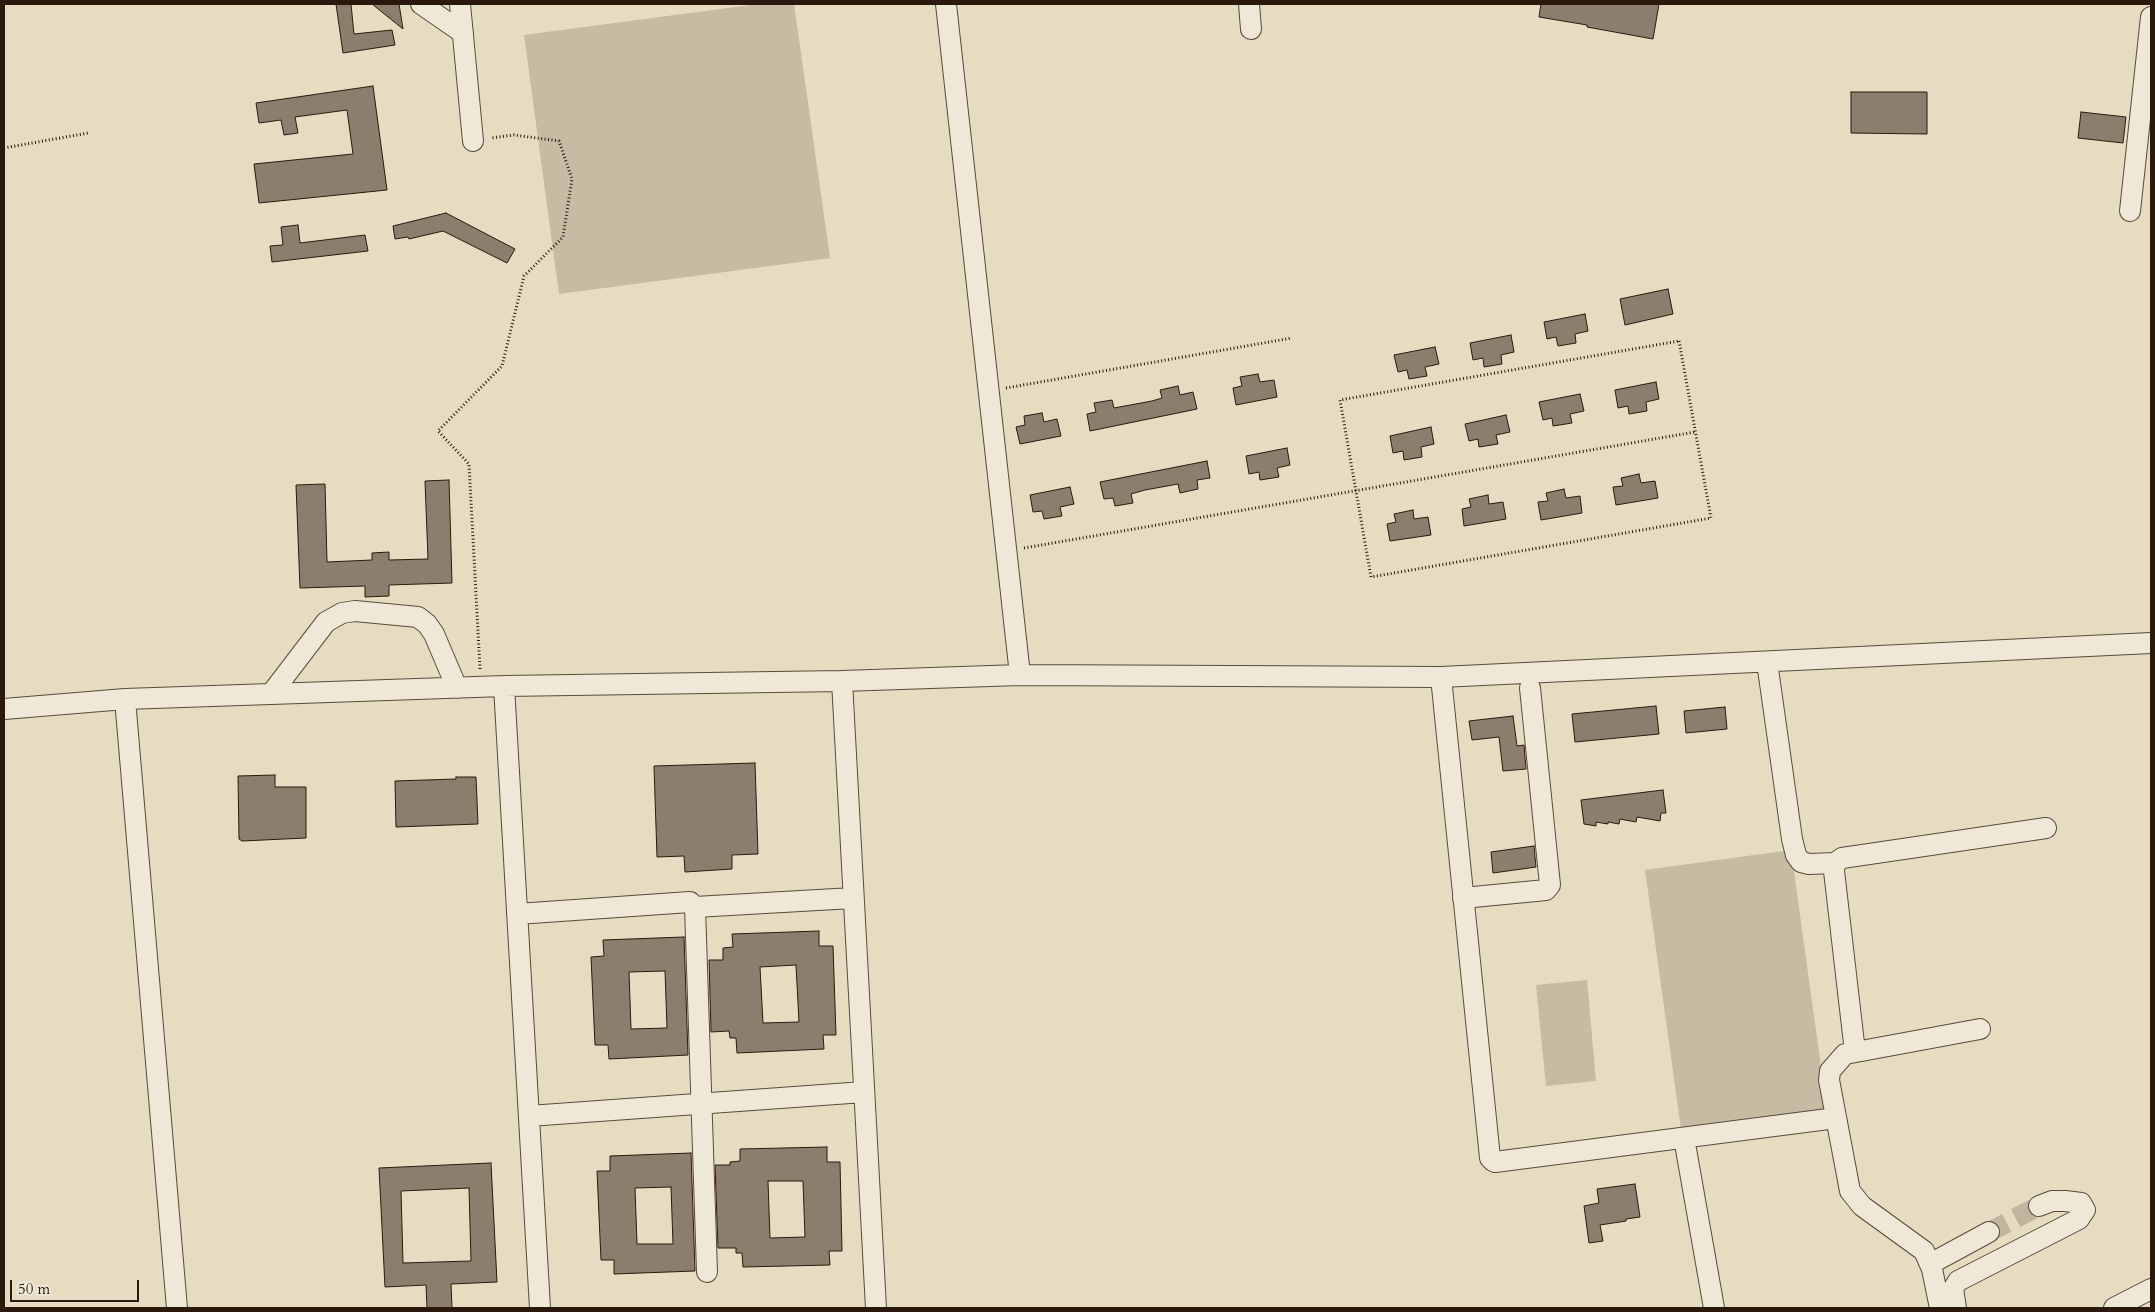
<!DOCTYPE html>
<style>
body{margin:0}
#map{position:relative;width:2155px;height:1312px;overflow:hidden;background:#e6dcc2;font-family:Cardo,serif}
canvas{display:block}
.frame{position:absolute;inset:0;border:5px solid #2b190e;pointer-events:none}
.scale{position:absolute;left:10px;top:1280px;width:129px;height:22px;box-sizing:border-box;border:2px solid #2b190e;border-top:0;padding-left:6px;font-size:15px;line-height:18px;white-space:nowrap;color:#2b190e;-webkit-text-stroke:4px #efe8d7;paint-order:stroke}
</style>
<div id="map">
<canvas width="2155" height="1312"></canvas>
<div class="frame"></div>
<div class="scale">50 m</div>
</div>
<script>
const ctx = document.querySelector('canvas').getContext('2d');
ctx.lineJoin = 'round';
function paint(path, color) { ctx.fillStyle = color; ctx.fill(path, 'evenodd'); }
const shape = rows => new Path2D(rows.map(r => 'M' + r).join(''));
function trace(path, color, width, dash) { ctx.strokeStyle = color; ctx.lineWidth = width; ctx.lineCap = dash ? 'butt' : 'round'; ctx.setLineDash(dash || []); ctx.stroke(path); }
const green = shape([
 [758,4,794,4,830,258,559,294,524,35],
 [1791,850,1827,1110,1681,1129,1645,870],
 [1587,980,1596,1081,1546,1086,1536,985]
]);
const building = shape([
 [336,4,351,4,354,34,392,30,395,45,343,53,336,4],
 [372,4,399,4,403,29,372,4],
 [1541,4,1659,4,1653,39,1587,27,1587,25,1539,17,1541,4],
 [373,86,387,190,259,203,254,164,353,154,347,110,295,117,298,133,284,135,281,120,259,123,256,103,373,86],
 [1851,92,1927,92,1927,134,1851,133,1851,92],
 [2081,112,2126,117,2123,143,2078,138,2081,112],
 [446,213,515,249,507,263,443,231,409,239,408,237,395,239,393,226,446,213],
 [298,225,300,243,365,235,368,251,272,262,270,246,283,245,281,227,298,225],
 [1668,289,1673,314,1625,325,1620,299,1668,289],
 [1585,314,1588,331,1575,334,1576,343,1558,346,1556,337,1547,339,1544,322,1585,314],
 [1511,335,1514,352,1501,355,1502,364,1484,367,1483,358,1473,360,1470,343,1511,335],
 [1435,347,1439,364,1425,367,1427,376,1409,379,1407,370,1398,372,1394,355,1435,347],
 [1258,374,1260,382,1274,380,1277,397,1236,405,1233,388,1242,386,1240,377,1258,374],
 [1656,382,1659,399,1646,402,1647,411,1629,414,1628,406,1618,408,1615,390,1656,382],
 [1178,386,1180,395,1193,392,1197,409,1090,431,1087,414,1096,412,1094,403,1112,400,1114,408,1152,401,1162,398,1160,390,1178,386],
 [1580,394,1584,411,1570,414,1572,423,1553,426,1552,418,1543,420,1539,402,1580,394],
 [1042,413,1044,422,1057,419,1061,436,1020,444,1016,427,1025,425,1024,416,1042,413],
 [1506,415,1510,432,1496,435,1498,444,1479,447,1478,439,1469,441,1465,424,1506,415],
 [1431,427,1434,444,1421,447,1422,457,1404,460,1403,451,1393,453,1390,436,1431,427],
 [1287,448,1290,465,1277,468,1279,477,1260,480,1259,472,1249,474,1246,456,1287,448],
 [1207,461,1210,478,1197,480,1198,489,1180,493,1178,484,1145,490,1131,494,1133,503,1115,506,1113,498,1104,499,1100,482,1207,461],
 [1639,474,1641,483,1655,481,1658,498,1616,505,1613,487,1623,486,1621,478,1639,474],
 [449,480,452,583,389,585,389,596,365,597,365,586,300,588,296,485,325,484,327,562,372,560,372,553,389,552,389,560,428,559,425,481,449,480],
 [1070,487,1074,504,1060,507,1062,516,1044,519,1042,511,1033,512,1030,495,1070,487],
 [1564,489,1566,498,1580,496,1582,513,1541,520,1538,502,1548,501,1546,493,1564,489],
 [1488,495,1489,504,1503,502,1506,519,1464,526,1462,509,1471,507,1469,499,1488,495],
 [1413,510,1414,519,1428,517,1431,535,1390,541,1387,524,1396,522,1394,514,1413,510],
 [1656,706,1659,734,1575,742,1572,714,1656,706],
 [1725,707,1727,729,1686,733,1684,711,1725,707],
 [1513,716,1517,746,1524,745,1526,769,1503,771,1499,737,1472,740,1469,721,1513,716],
 [755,763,758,854,732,855,732,869,685,872,684,856,657,857,654,766,755,763],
 [275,775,275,787,306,787,306,838,242,841,239,839,238,776,275,775],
 [456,777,476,777,478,824,396,827,395,781,456,779,456,777],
 [1663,790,1666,813,1661,813,1660,821,1637,817,1636,822,1620,819,1619,824,1608,822,1608,824,1596,822,1596,826,1584,824,1581,800,1663,790],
 [1534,846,1536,867,1493,873,1491,852,1534,846],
 [819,931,819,946,833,946,836,1035,823,1035,824,1049,737,1053,736,1038,730,1038,729,1031,711,1032,709,960,723,960,723,948,733,947,732,934,819,931],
 [796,965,799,1022,763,1023,760,967,796,965],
 [684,937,688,1055,609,1059,608,1045,595,1045,591,957,604,956,603,940,684,937],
 [665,971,667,1028,631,1029,629,972,665,971],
 [827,1147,827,1162,840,1162,842,1251,829,1251,830,1265,743,1267,742,1253,736,1253,736,1248,718,1248,715,1165,730,1165,730,1162,740,1161,740,1149,827,1147],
 [768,1181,803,1181,805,1237,770,1238,768,1181],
 [691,1153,695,1271,614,1274,614,1260,601,1260,597,1171,610,1171,610,1156,691,1153],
 [671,1187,673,1244,637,1244,635,1188,671,1187],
 [491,1163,497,1282,451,1284,452,1308,427,1308,426,1285,385,1287,379,1168,491,1163],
 [469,1188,471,1261,403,1263,401,1191,469,1188],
 [1635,1184,1640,1217,1626,1219,1626,1221,1600,1225,1603,1241,1589,1243,1584,1206,1599,1203,1597,1189,1635,1184]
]);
const minorTunnel = shape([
 [1989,1232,2039,1206]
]);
const path = shape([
 [4,148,88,133],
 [1679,341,1711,518,1371,577,1340,400,1679,341],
 [1006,388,1292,338],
 [1024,548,1695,432],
 [480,669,469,464,438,431,502,366,524,276,563,237,572,179,559,141,514,135,491,138]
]);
const minor = shape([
 [421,4,463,33],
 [460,4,473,141],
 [946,4,1020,675],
 [1249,4,1251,29],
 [2130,211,2151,17],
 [1767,662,1792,839,1796,855,1801,862,1809,864,1835,863],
 [1441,677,1490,1158,1493,1161,1495,1162,1836,1118],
 [842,681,876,1308],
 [504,686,540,1308],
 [271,694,326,622,342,613,355,611,418,617,427,624,434,634,457,688],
 [125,699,177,1308],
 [4,709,125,699,504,686,842,681,1020,675,1441,677,2151,643],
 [1463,898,1546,890,1550,885,1530,688],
 [695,907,853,898],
 [517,914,690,902,695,907,707,1272],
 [1855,1052,1834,871,1835,863,1842,858,2046,828],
 [529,1116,864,1092],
 [1684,1138,1714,1308],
 [1930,1264,1989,1232],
 [1940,1308,1932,1269,1924,1251,1862,1206,1850,1191,1829,1080,1830,1071,1845,1054,1980,1029],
 [1956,1308,1953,1289,1958,1281,2079,1219,2085,1210,2081,1203,2065,1201,2052,1201,2039,1206],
 [2114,1308,2151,1289]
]);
paint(green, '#c6bba3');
paint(building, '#8c7e6c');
trace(building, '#2b190e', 1);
trace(minorTunnel, '#c1b59e', 20, [20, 10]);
trace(minor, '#5a4a3b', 22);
trace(path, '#2b190e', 3, [1, 2.5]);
trace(minor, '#efe8d7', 20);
</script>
